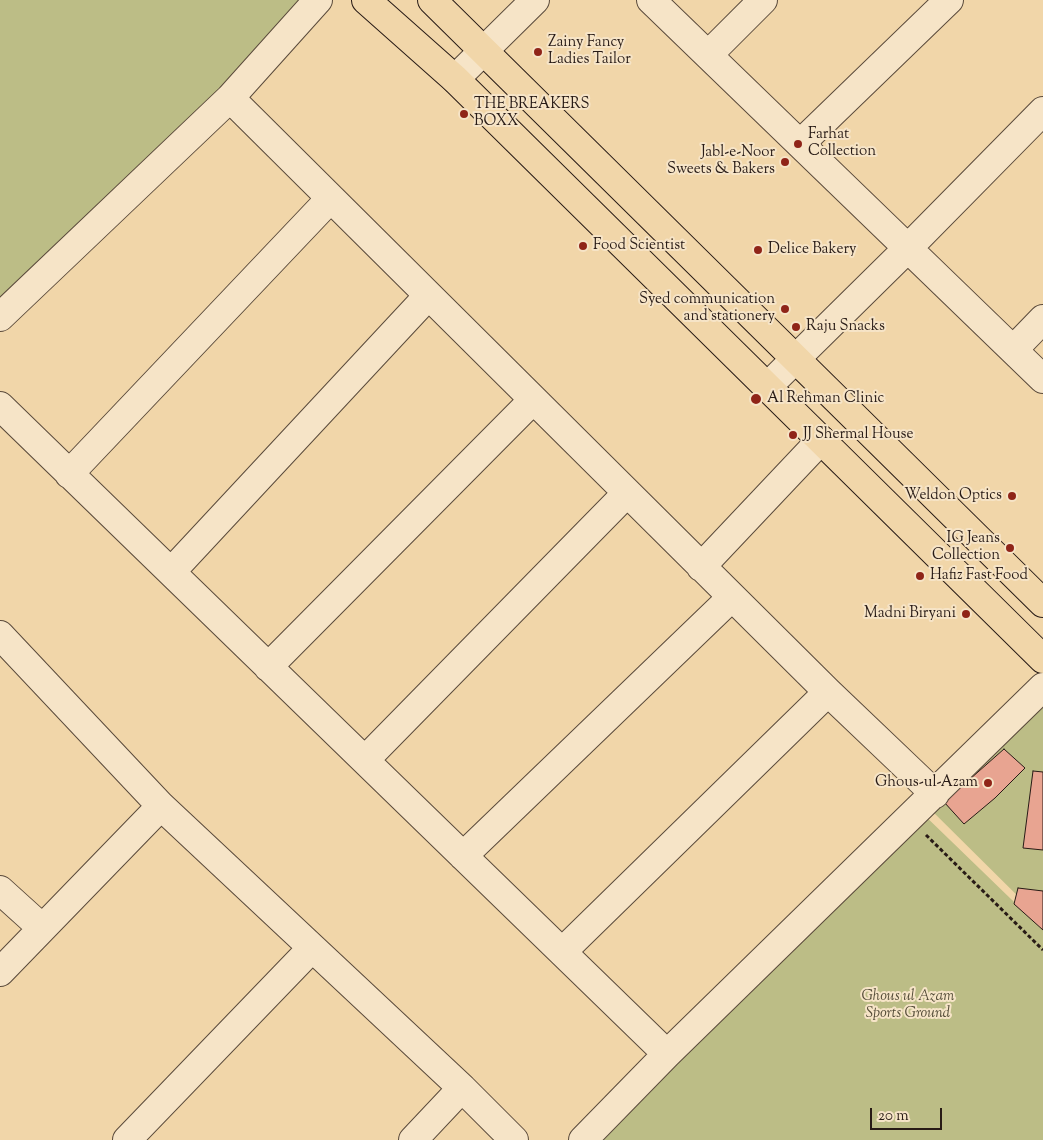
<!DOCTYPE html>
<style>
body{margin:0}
#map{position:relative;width:1043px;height:1140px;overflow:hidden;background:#f1d6a9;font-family:"Sorts Mill Goudy",serif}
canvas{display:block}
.scale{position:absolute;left:870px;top:1108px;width:72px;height:22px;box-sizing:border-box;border:2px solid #281b16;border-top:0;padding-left:6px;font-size:15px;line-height:18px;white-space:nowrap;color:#281b16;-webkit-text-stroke:4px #f6e4c7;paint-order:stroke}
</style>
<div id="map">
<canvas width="1043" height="1140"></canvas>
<div class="scale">20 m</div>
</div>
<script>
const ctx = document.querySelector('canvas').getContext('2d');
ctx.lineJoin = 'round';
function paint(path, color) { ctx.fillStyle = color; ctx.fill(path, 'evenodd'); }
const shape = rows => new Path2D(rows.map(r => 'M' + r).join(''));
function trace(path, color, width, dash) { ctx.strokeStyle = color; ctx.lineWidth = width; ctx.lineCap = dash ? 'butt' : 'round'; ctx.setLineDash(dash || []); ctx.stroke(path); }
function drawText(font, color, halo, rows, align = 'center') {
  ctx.font = font + ' "Sorts Mill Goudy",serif'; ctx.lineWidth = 4; ctx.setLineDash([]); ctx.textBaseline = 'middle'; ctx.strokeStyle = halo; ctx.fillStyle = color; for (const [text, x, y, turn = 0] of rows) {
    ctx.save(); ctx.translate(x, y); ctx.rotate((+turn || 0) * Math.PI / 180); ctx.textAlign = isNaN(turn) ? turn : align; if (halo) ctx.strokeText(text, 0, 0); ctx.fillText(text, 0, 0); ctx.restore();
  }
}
const green = shape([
 [0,0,317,0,0,312],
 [1043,687,1043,921,925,804],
 [918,809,1043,930,1043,1140,583,1140]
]);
const building = shape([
 [1004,749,1025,768,995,798,964,824,944,802,1004,749],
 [1033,771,1043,772,1043,850,1023,848,1033,771],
 [1018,888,1043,891,1043,930,1014,904,1018,888]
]);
const path = shape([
 [926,835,1043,950]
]);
const minor = shape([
 [651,0,1043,379],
 [708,55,763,0],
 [455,79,535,0],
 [230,98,828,692,935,794],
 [800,144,949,0],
 [0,317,230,98,318,0],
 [1013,350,1043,319],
 [767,387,908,248,1043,111],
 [0,406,667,1054],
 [69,474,330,199],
 [701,567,821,440],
 [171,572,428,296],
 [0,635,161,806,462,1088,514,1140],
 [268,667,533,400],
 [365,760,627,493],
 [463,856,732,597],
 [0,890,42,928],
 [562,952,828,692],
 [0,972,161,806],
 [127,1140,312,948],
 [413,1140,462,1088],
 [583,1140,667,1054,1043,687]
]);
const major = shape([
 [366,0,455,79,1043,659],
 [432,0,1043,603]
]);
const markers = [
 [538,52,5,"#8f2418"],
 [464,114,5,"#8f2418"],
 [798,144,5,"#8f2418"],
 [785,162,5,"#8f2418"],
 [583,246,5,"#8f2418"],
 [758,250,5,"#8f2418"],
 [785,309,5,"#8f2418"],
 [796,327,5,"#8f2418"],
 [756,399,6,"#8f2418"],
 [793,435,5,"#8f2418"],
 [1012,496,5,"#8f2418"],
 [1010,548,5,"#8f2418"],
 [920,576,5,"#8f2418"],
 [966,614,5,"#8f2418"],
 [988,783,5,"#8f2418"]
];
const poiNames = [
 ["Zainy Fancy",548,43],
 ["Ladies Tailor",548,60],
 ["THE BREAKERS",474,105],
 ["BOXX",474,122],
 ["Farhat",808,135],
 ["Collection",808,152],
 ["Jabl-e-Noor",775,153,"right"],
 ["Sweets & Bakers",775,170,"right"],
 ["Food Scientist",593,246],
 ["Delice Bakery",768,250],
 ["Syed communication",775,300,"right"],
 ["and stationery",775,317,"right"],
 ["Raju Snacks",806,327],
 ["Al Rehman Clinic",767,399],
 ["JJ Shermal House",803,435],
 ["Weldon Optics",1002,496,"right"],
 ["IG Jeans",1000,539,"right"],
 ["Collection",1000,556,"right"],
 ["Hafiz Fast Food",930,576],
 ["Madni Biryani",956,614,"right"],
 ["Ghous-ul-Azam",978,783,"right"]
];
const parkNames = [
 ["Ghous ul Azam",908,997],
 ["Sports Ground",908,1014]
];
paint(green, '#bcbd86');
paint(building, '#e8a491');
trace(building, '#281b16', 1);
trace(minor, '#5a4a3b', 30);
trace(major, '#281b16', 30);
trace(path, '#281b16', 3, [4, 2.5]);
trace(minor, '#f6e4c7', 28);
trace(major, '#f1d6a9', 28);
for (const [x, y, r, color] of markers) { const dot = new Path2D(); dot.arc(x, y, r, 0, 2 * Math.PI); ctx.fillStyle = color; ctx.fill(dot); trace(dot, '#f6e4c7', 2); }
drawText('15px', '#281b16', '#f6e4c7', poiNames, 'left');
drawText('italic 15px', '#544c38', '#f6e4c7', parkNames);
</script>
